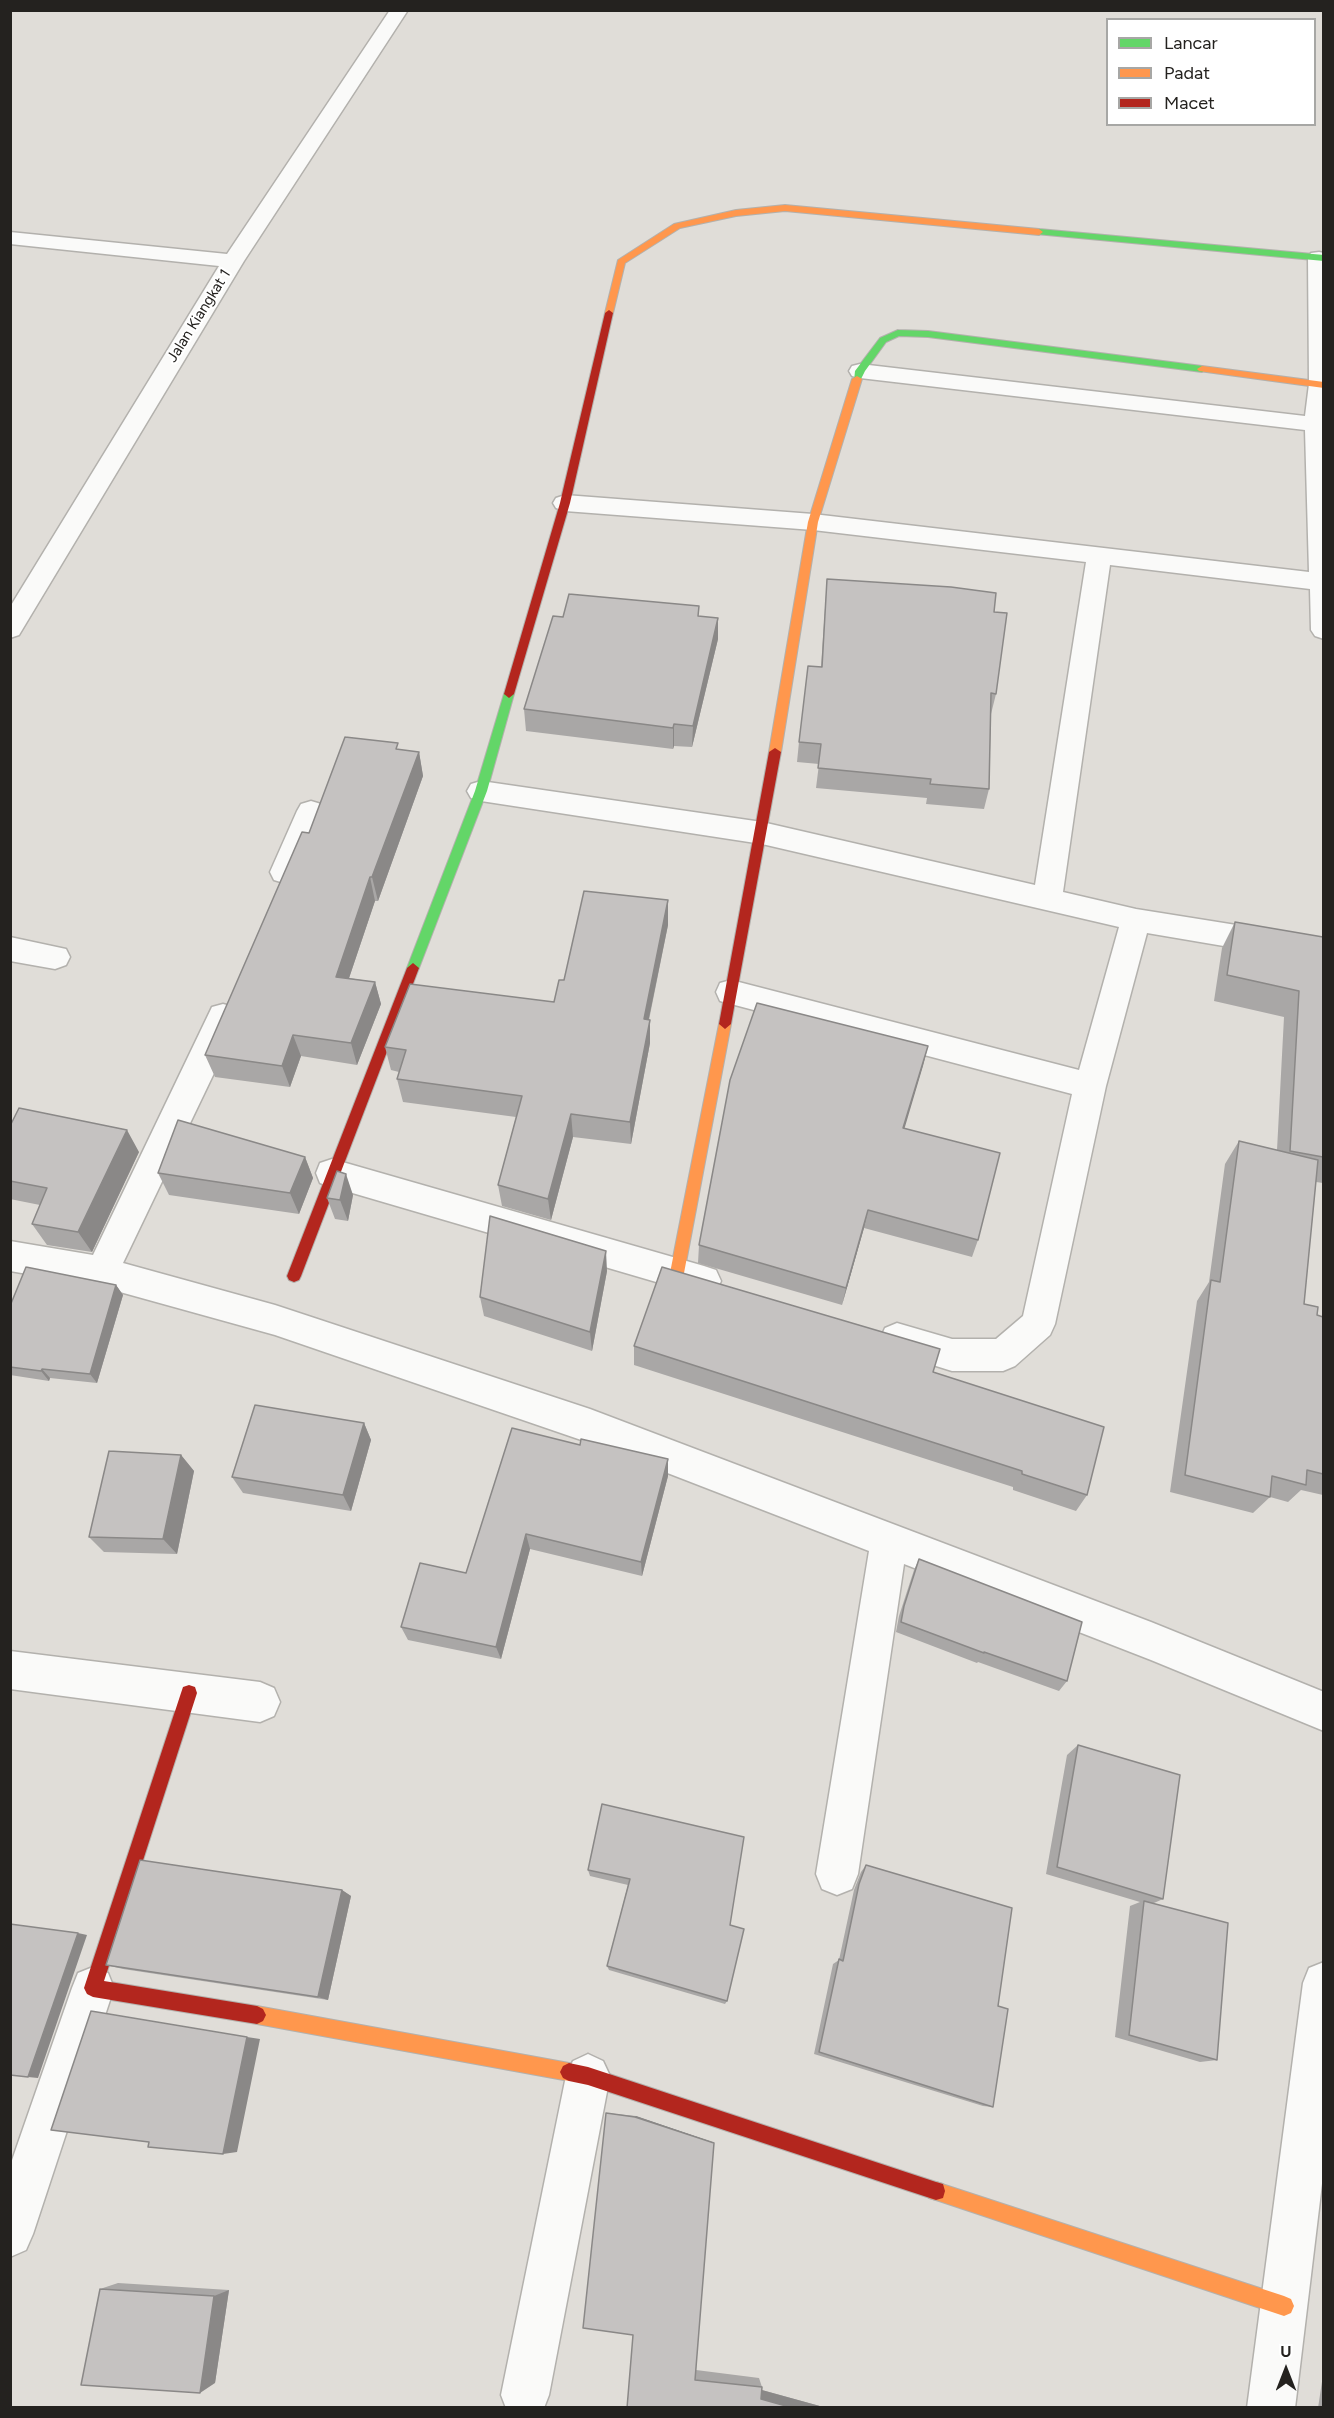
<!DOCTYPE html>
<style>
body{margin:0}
#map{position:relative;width:1334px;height:2418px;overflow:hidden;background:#e0ddd8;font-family:Figtree,sans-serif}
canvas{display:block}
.frame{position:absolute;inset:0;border:12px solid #24221f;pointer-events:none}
.legend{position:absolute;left:1106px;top:18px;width:210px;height:108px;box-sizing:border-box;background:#fff;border:2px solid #a7a7a5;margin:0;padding:8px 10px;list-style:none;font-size:18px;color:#24221f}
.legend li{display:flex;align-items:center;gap:12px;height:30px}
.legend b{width:30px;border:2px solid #a7a7a5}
.north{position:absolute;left:1256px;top:2340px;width:60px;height:60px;-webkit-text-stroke:4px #fff;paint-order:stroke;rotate:0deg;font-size:16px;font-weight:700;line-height:24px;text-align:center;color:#24221f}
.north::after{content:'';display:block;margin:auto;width:21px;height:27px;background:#24221f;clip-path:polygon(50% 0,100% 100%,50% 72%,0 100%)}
</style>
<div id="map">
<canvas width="1334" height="2418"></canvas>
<div class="frame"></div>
<ul class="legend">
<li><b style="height:8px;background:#63d668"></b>Lancar</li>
<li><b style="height:8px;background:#ff974d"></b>Padat</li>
<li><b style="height:8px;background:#b3261e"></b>Macet</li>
</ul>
<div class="north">U</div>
</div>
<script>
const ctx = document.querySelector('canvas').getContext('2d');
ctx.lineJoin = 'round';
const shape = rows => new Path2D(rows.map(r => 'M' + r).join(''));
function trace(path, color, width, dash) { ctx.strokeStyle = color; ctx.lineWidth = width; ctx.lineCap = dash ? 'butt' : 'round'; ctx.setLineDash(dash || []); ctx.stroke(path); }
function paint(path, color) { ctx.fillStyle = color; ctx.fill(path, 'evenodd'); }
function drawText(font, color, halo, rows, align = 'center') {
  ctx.font = font + ' Figtree,sans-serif'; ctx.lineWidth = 4.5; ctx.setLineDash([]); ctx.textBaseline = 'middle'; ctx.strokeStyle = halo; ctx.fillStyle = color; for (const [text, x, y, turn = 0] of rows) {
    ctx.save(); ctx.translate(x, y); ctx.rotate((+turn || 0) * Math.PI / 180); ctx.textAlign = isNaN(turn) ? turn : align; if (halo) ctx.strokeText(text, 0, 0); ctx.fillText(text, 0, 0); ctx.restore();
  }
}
const street = shape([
 [390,10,408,10,244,261,19,635,10,638,10,607,219,266,10,244,10,232,227,254,390,10],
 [1319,252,1324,253,1324,639,1315,636,1311,630,1310,589,1110,565,1063,892,1136,909,1324,939,1324,963,1147,933,1106,1086,1055,1324,1050,1335,1015,1366,1003,1371,952,1371,885,1350,880,1339,885,1328,897,1323,952,1339,996,1339,1023,1316,1072,1094,731,1004,720,1001,716,992,720,983,731,980,1079,1070,1119,927,762,844,481,801,471,798,467,791,471,784,481,781,762,822,1035,885,1086,562,813,530,565,511,556,508,553,503,556,498,565,495,813,514,1309,572,1305,430,860,378,852,376,849,371,852,366,860,364,1305,416,1309,384,1308,258,1311,253,1319,252],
 [311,801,321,804,325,811,298,872,294,880,284,883,274,880,270,872,297,811,301,804,311,801],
 [10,937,66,949,70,957,66,965,55,969,10,961,10,937],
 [223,1004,234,1007,238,1016,216,1069,123,1263,275,1305,590,1409,1151,1622,1324,1692,1324,1731,1151,1660,904,1564,858,1874,852,1889,837,1895,822,1889,816,1874,869,1551,590,1443,275,1335,102,1287,10,1271,10,1241,93,1255,212,1007,223,1004],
 [332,1159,704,1266,716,1270,721,1281,716,1292,704,1296,332,1187,320,1183,316,1173,320,1163,332,1159],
 [10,1651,260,1682,274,1688,280,1702,274,1716,260,1722,10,1689,10,1651],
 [1324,1962,1324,2167,1295,2408,1247,2408,1303,1983,1309,1968,1324,1962],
 [93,1967,108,1973,114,1988,33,2234,26,2250,10,2257,10,2166,72,1988,78,1973,93,1967],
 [588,2054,603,2061,610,2076,549,2395,544,2408,506,2408,501,2395,566,2076,573,2061,588,2054]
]);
const fast = shape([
 [1039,229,1324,255,1324,261,1036,234,1036,230,1039,229],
 [898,330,928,331,1202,366,1207,369,1202,372,928,337,899,336,886,342,865,371,860,381,854,381,855,371,880,338,898,330],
 [509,690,514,694,487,791,419,968,417,971,409,971,407,968,475,791,504,694,509,690]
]);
const slow = shape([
 [785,205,1039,229,1043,232,1039,235,785,211,736,216,680,228,625,263,613,313,609,316,605,313,618,260,674,224,736,210,785,205],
 [1202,366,1324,382,1324,388,1199,371,1197,369,1202,366],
 [857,376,862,379,818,522,781,752,775,756,769,752,808,522,852,379,857,376],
 [725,1019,731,1024,684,1273,682,1277,677,1279,672,1277,670,1273,719,1024,725,1019],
 [257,2006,569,2063,575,2066,578,2072,575,2078,569,2081,257,2024,251,2021,248,2015,251,2009,257,2006],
 [936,2182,1284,2296,1291,2299,1294,2306,1291,2313,1284,2316,936,2200,929,2198,927,2191,929,2184,936,2182]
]);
const jam = shape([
 [609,310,613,313,570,503,514,694,509,698,504,694,560,503,605,313,609,310],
 [775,748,781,752,731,1024,725,1029,719,1024,769,752,775,748],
 [413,963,419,968,301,1276,299,1280,294,1282,289,1280,287,1276,407,968,413,963],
 [189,1685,195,1687,197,1693,104,1981,257,2006,263,2009,266,2015,263,2021,257,2024,93,1997,87,1994,84,1988,181,1693,183,1687,189,1685],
 [569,2063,588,2067,936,2182,943,2184,945,2191,943,2198,936,2200,588,2085,569,2081,563,2078,560,2072,563,2066,569,2063]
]);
const wall = shape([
 [827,579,994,612,996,694,991,714,989,789,984,809,926,804,927,798,816,788,819,764,797,762,799,742,821,667],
 [698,616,718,639,692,747,674,746,673,749,526,731,524,709,563,617],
 [400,750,419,752,423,776,378,901,375,901,349,978,375,982,381,1004,357,1065,301,1056,290,1087,215,1077,205,1055,309,833],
 [668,900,668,925,649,1020,650,1043,631,1144,573,1137,551,1220,502,1206,498,1185,516,1117,403,1102,397,1079,399,1072,391,1070,385,1047,554,1002,564,980],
 [1235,922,1323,937,1323,1183,1316,1182,1304,1304,1317,1315,1323,1317,1323,1495,1301,1490,1288,1502,1270,1497,1253,1513,1170,1492,1197,1301,1209,1282,1225,1164,1239,1141,1277,1150,1284,1017,1214,1001,1222,948],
 [928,1046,904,1128,978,1240,972,1257,864,1228,842,1305,698,1263,699,1245],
 [10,1126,139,1152,92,1252,47,1245,32,1224,40,1205,10,1199],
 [305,1157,313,1178,299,1214,169,1195,158,1173],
 [353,1195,348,1221,335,1219,327,1198],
 [607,1271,592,1351,484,1316,480,1297],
 [116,1285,123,1295,97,1383,50,1378,49,1381,10,1375,10,1306],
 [634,1346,933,1372,1087,1495,1076,1511,1013,1490,1013,1487,634,1365],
 [364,1423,371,1440,351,1511,243,1493,232,1477],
 [512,1428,668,1476,642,1576,530,1549,501,1659,408,1640,401,1627,466,1573],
 [181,1455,194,1471,177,1554,104,1552,89,1537],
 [919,1559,1067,1681,1059,1691,978,1662,977,1663,896,1632,899,1616,914,1570],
 [1078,1745,1163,1899,1154,1903,1217,2060,1200,2062,1115,2037,1130,1906,1140,1902,1046,1874,1067,1755],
 [602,1804,730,1925,727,2001,725,2004,609,1970,607,1966,628,1885,590,1876,588,1870],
 [866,1865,998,2006,993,2107,983,2106,814,2054,833,1964,839,1960,854,1890,861,1872],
 [342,1890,351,1896,328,2000,123,1969,106,1965],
 [606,2113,636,2116,712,2142,696,2370,759,2378,762,2387,762,2390,827,2408,627,2408,633,2335],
 [118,2283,229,2290,215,2383,100,2289],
 [1323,2375,1323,2408,1318,2408]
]);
const shadedWall = shape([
 [718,618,718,639,692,747,693,726],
 [674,724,674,746,673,749,673,728],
 [419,752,423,776,378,901,372,877],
 [370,877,375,901,342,999,336,977],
 [668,900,668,925,644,1042,644,1019],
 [375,982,381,1004,357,1065,351,1043],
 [650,1020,650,1043,631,1144,630,1122],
 [293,1035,301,1056,290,1087,282,1066],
 [928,1046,923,1066,899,1147,903,1128],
 [571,1114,573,1137,551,1220,548,1199],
 [127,1130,139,1152,92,1252,78,1232],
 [305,1157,313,1178,299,1214,290,1193],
 [346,1174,353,1195,348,1221,340,1200],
 [868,1210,864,1228,842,1305,846,1288],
 [606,1251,607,1271,592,1351,590,1332],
 [116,1285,123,1295,97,1383,90,1374],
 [42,1369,50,1378,49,1381,41,1371],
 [364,1423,371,1440,351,1511,343,1495],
 [181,1455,194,1471,177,1554,163,1539],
 [668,1459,668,1476,642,1576,641,1562],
 [526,1534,530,1549,501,1659,496,1647],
 [342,1890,351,1896,328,2000,318,1997],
 [78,1933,87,1935,38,2078,28,2077],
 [247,2037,260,2039,237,2152,223,2154],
 [636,2116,712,2142,714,2143,635,2117],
 [229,2290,215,2383,200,2393,214,2296],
 [758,2389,827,2408,793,2408,761,2399]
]);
const building = shape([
 [827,579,951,587,996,593,994,612,1007,613,996,694,991,693,989,789,930,784,931,779,818,768,821,744,799,742,808,666,822,667,827,579],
 [569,594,699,606,698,616,718,618,693,726,674,724,673,728,524,709,553,616,563,617,569,594],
 [345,737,398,743,396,749,419,752,372,877,370,877,336,977,375,982,351,1043,293,1035,282,1066,205,1055,302,832,309,833,345,737],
 [584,891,668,900,644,1019,650,1020,630,1122,571,1114,548,1199,498,1185,522,1096,397,1079,406,1050,385,1047,410,984,554,1002,559,980,564,980,584,891],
 [1235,922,1323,937,1323,1157,1290,1151,1299,991,1227,975,1235,922],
 [757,1003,928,1046,903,1128,1000,1153,978,1240,868,1210,846,1288,699,1245,730,1080,757,1003],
 [19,1108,127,1130,78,1232,32,1224,47,1188,10,1181,10,1126,19,1108],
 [178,1120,305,1157,290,1193,158,1173,178,1120],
 [1239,1141,1318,1160,1304,1304,1318,1307,1317,1315,1323,1317,1323,1474,1307,1470,1306,1485,1272,1476,1270,1497,1185,1475,1211,1280,1220,1282,1239,1141],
 [337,1171,346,1174,340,1200,327,1198,337,1171],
 [490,1216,606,1251,590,1332,480,1297,490,1216],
 [26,1267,116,1285,90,1374,42,1369,41,1371,10,1367,10,1306,26,1267],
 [662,1267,940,1349,933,1372,1104,1427,1087,1495,1022,1474,1022,1471,634,1346,662,1267],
 [255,1405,364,1423,343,1495,232,1477,255,1405],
 [512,1428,580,1445,581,1439,668,1459,641,1562,526,1534,496,1647,401,1627,420,1563,466,1573,512,1428],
 [109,1451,181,1455,163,1539,89,1537,109,1451],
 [919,1559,1082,1622,1067,1681,984,1652,984,1653,901,1622,904,1606,919,1559],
 [1078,1745,1180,1775,1163,1899,1057,1867,1078,1745],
 [602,1804,744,1837,730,1925,744,1929,727,2001,607,1966,630,1879,588,1870,602,1804],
 [140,1860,342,1890,318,1997,106,1965,140,1860],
 [866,1865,1012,1908,998,2006,1008,2009,993,2107,819,2052,839,1959,843,1961,859,1884,866,1865],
 [1144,1901,1228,1923,1217,2060,1129,2035,1144,1901],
 [10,1924,78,1933,28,2077,10,2075,10,1924],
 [91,2011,247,2037,223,2154,148,2147,149,2142,51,2130,91,2011],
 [606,2113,635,2117,714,2143,695,2380,762,2387,761,2399,793,2408,627,2408,633,2335,583,2328,606,2113],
 [100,2289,214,2296,200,2393,81,2385,100,2289]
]);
const farStreetnames = [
 ["Jalan Kiangkat 1",199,316,-58]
];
trace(street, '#b3b1ad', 3);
trace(fast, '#b3b1ad', 2);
trace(slow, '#b3b1ad', 2);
trace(jam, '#b3b1ad', 2);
paint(street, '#fafaf9');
paint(fast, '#63d668');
paint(slow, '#ff974d');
paint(jam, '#b3261e');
paint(wall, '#a9a7a6');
paint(shadedWall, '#8a8887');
paint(building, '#c5c2c1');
trace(building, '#8a8887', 1.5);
drawText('15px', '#24221f', '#fff', farStreetnames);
</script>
